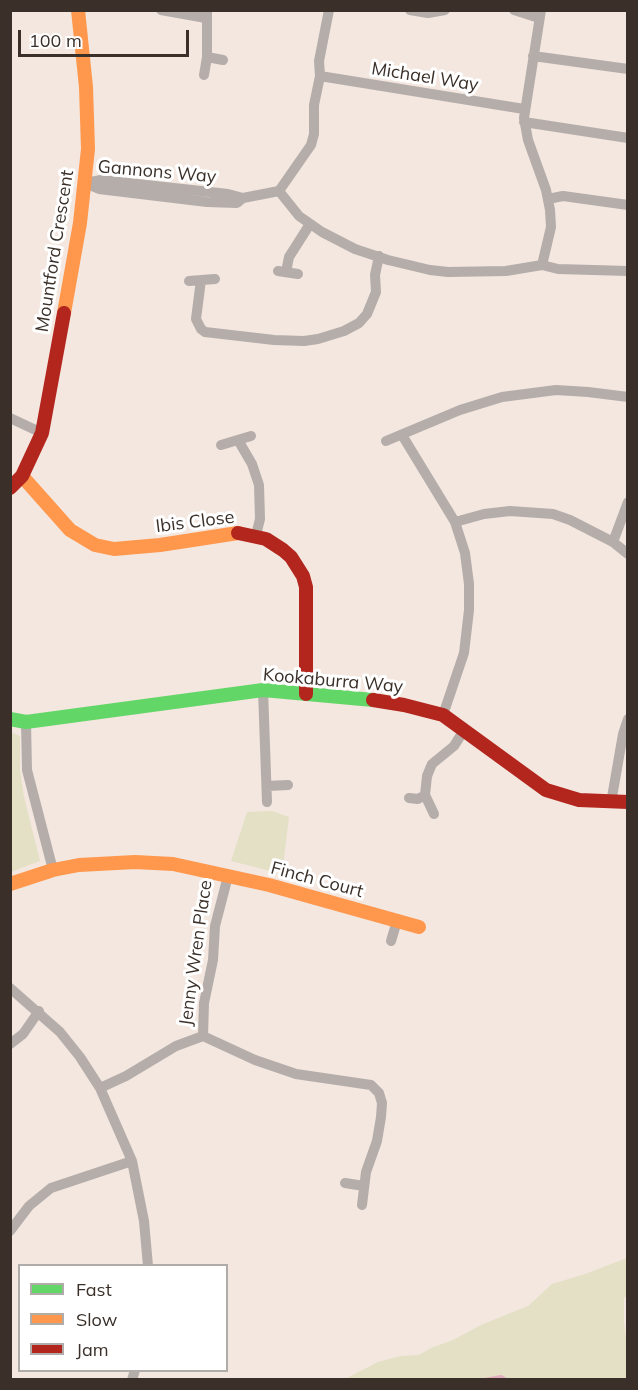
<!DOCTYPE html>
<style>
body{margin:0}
#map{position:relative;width:638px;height:1390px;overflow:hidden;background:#f3e7df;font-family:Mulish,sans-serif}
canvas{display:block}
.frame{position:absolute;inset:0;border:12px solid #3a3029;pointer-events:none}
.legend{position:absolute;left:18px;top:1264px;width:210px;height:108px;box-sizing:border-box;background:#fff;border:2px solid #b0aca9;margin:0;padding:8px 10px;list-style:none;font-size:18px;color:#3a3029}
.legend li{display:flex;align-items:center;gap:12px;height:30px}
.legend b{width:30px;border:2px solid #b0aca9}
.scale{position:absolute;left:18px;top:30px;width:171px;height:27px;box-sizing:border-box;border:3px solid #3a3029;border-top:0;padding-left:8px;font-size:18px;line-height:21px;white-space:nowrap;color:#3a3029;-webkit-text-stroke:4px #fff;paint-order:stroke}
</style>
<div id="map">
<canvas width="638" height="1390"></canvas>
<div class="frame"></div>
<ul class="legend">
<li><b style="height:8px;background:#63d668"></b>Fast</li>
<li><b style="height:8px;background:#ff974d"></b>Slow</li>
<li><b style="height:8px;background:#b3261e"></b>Jam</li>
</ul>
<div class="scale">100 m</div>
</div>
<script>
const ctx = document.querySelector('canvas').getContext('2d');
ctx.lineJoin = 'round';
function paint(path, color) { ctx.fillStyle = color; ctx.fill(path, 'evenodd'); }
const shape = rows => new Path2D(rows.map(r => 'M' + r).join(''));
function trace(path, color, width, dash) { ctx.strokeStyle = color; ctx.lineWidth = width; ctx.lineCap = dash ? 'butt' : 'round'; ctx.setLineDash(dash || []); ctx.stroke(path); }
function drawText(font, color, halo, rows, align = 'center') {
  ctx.font = font + ' Mulish,sans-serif'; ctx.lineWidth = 6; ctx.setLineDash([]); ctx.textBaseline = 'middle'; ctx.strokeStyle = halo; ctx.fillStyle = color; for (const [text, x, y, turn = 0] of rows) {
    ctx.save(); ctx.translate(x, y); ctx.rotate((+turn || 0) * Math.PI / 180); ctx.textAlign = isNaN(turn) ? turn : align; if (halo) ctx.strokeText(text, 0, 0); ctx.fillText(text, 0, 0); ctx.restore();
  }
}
const green = shape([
 [10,732,20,736,20,771,24,797,40,861,11,872],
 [272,811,289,817,282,874,231,861,247,812],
 [627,1258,627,1296,624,1298,624,1323,627,1344,627,1379,345,1379,378,1362,401,1356,419,1355,431,1348,453,1340,481,1325,528,1306,552,1284,585,1274]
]);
const stream = shape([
 [485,1380,501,1377,506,1380]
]);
const street = shape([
 [161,10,206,18],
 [410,10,428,13,445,10],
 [514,10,539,18],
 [541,10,524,118,528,140,546,190,550,210,551,227,542,265],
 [533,56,628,69],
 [207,57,223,60],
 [204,75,207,57,207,10],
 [320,76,524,109],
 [524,122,628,138],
 [85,183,101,180,228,194,243,198,279,191,311,145,314,134,314,105,320,76,319,61,329,10],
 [85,183,99,189,207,202,237,203,243,198],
 [279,191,299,216,322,232,355,249,388,260,430,270,448,272,506,271,542,265],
 [548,199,563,196,628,205],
 [542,265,558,269,628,271],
 [278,271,298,274],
 [286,272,289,257,310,224],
 [201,280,196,319,201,329,205,332,274,340,304,341,318,339,344,331,359,323,367,314,376,292,375,275,379,256],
 [189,281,215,279],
 [10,418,42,433],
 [402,435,455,522,465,553,469,584,469,610,464,653,443,715],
 [238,440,252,464,259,485,260,519,256,535],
 [386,441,460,410,502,397,556,390,588,392,628,397],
 [221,445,251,436],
 [455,522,484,514,510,511,553,514,570,520,613,542,628,554],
 [613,542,628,502],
 [263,690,267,802],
 [26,722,27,770,53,870],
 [267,786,288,785],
 [425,795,434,814],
 [409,798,418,799,425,795,427,776,432,764,454,746,464,730],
 [611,803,623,734,628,719],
 [391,941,397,921],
 [10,988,60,1032,80,1057,100,1088,132,1161,144,1221,148,1266],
 [203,1036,204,1003,213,960,215,926,228,876],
 [10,1044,23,1034,39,1011],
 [100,1088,126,1076,176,1046,203,1036,255,1060,296,1074,371,1085,379,1093,382,1103,381,1117,377,1141,366,1172,362,1205],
 [345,1183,364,1186],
 [10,1231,29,1206,51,1188,132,1161],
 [132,1380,135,1370]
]);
const fast = shape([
 [10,719,26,722,263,690,373,700]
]);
const slow = shape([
 [64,313,80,223,88,149,86,87,78,10],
 [22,476,70,530,95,545,114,549,160,545,238,533],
 [10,884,53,870,79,865,135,862,173,864,269,885,419,927]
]);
const jam = shape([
 [10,488,22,476,42,433,64,313],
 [238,533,266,539,283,550,291,557,303,576,306,587,306,694],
 [373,700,404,705,443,715,546,790,579,800,628,802]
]);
const streetNames = [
 ["Michael Way",425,77,9],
 ["Gannons Way",157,172,5],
 ["Mountford Crescent",55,251,-81],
 ["Ibis Close",195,522,-7],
 ["Kookaburra Way",333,681,5],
 ["Finch Court",317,880,15],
 ["Jenny Wren Place",196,953,-82]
];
paint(green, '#e3e0c5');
trace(stream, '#e3afbf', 4);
trace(street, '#b4adaa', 10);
trace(fast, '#63d668', 14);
trace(slow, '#ff974d', 14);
trace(jam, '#b3261e', 14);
drawText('18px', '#3a3029', '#fff', streetNames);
</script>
